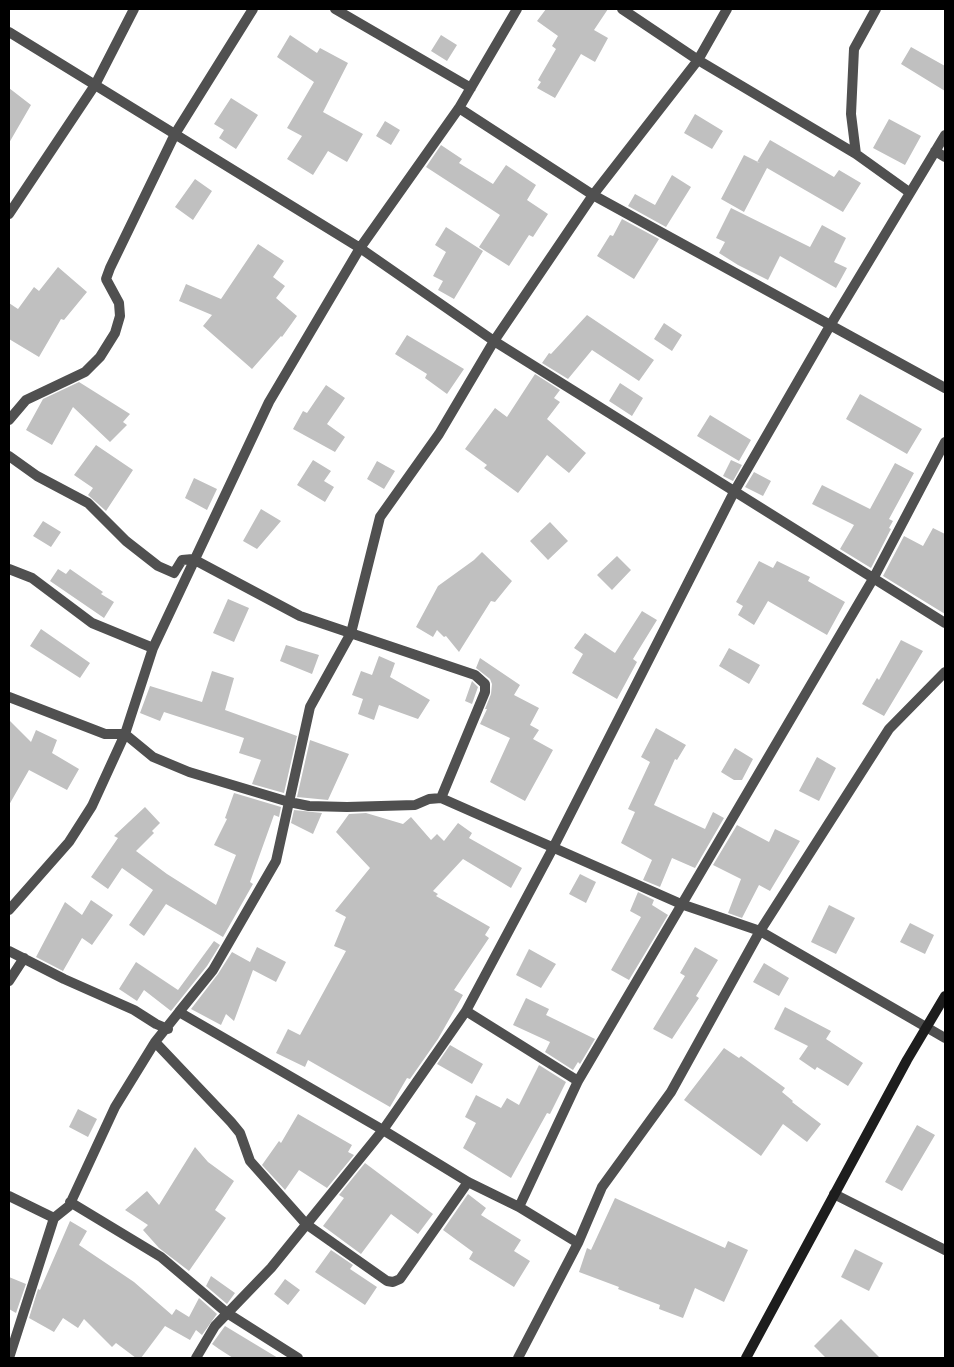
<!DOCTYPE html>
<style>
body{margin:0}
#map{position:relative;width:954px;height:1367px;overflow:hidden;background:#fff;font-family:Montserrat,sans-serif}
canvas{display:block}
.frame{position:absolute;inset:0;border:10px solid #000;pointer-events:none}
</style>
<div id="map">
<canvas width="954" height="1367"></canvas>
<div class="frame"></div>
</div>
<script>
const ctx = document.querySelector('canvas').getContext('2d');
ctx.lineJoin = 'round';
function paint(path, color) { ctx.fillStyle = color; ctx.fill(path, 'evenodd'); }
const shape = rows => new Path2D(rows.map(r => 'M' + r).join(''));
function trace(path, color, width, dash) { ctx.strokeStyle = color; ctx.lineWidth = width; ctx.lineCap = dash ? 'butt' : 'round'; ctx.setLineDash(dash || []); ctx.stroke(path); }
const building = shape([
 [546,9,608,9,594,30,608,38,595,62,581,54,555,98,537,88,541,82,538,80,556,49,552,46,558,36,537,21],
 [290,35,317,53,320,48,348,63,323,112,363,134,347,162,328,151,313,175,287,159,302,136,287,128,314,82,277,57],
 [441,35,457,45,447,61,431,51],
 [911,47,945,66,945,91,901,64],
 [9,88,31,105,9,143],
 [231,98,258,115,236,149,219,138,224,130,214,124],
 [695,114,723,131,712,149,684,133],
 [889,119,921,136,905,165,873,148],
 [385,121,400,130,391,145,376,136],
 [770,140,834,177,839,170,861,183,843,212,767,168,744,212,721,199,744,155,760,163,757,162],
 [441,145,462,159,459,163,493,184,506,165,536,185,527,200,548,214,533,237,529,235,509,266,479,247,500,215,426,167],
 [672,175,691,187,666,227,628,206,635,194,655,205],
 [195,179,212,191,193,220,175,207],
 [731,208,810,247,822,225,846,238,834,262,847,268,836,288,780,256,768,280,738,265,719,253,725,242,716,238],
 [622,219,659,239,634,279,597,256,610,235,613,236],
 [446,227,483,251,454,299,438,290,443,281,433,276,446,252,435,245],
 [258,244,284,261,273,277,285,286,276,298,297,316,282,337,281,336,252,369,203,326,212,315,179,301,186,284,221,299],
 [58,267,87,292,64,320,61,319,39,357,9,339,9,303,18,309,34,287,39,291],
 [587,315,654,360,639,381,592,350,568,379,542,363,549,353,551,354],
 [664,323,682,335,672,351,654,339],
 [407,335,464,369,447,394,425,378,427,374,395,354],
 [535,374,560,390,554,398,560,402,547,419,586,453,569,473,547,455,518,493,484,468,487,465,465,449,495,408,507,417],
 [79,382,130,414,123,422,127,425,110,442,73,407,52,445,26,430,43,399],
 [620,383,643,398,632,416,609,401],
 [326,385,345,398,327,424,345,437,335,452,293,429,303,411,307,413],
 [860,394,922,429,907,454,846,419],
 [710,415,751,440,739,461,697,436],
 [96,445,133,470,106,511,88,495,93,488,74,475],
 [313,460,331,471,324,481,334,487,325,502,297,485],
 [731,460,742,465,733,481,723,476],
 [377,461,395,471,384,489,367,479],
 [895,463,914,473,889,519,893,521,889,528,891,529,871,568,840,549,854,525,812,504,822,485,870,509],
 [754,472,771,481,763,496,745,487],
 [194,478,217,489,207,510,185,498],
 [261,509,281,521,257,549,243,541],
 [43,521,61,532,51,547,33,536],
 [550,522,568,541,548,560,530,541],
 [933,528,945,534,945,614,883,576,904,536,923,546],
 [482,552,512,581,495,602,491,601,459,652,446,636,444,637,437,630,433,637,416,627,438,586,474,560],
 [617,556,631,570,612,590,597,575],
 [759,561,773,568,777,561,810,577,808,581,845,602,827,635,768,601,754,625,738,615,743,606,736,602],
 [58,569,66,574,70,569,103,592,101,594,114,602,104,618,50,581],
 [228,599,249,608,234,642,213,633],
 [642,611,657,620,633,659,637,662,617,699,572,673,583,654,574,648,585,633,615,653],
 [41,629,90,663,80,678,30,646],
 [901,640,923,651,884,716,862,704,877,678,879,680],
 [286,645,319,655,312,674,280,661],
 [729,648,760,665,749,684,719,666],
 [379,656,395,663,390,677,430,700,418,719,379,705,374,720,358,714,363,699,352,695,361,671,372,675],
 [480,658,520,685,514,695,539,708,530,725,539,730,533,739,553,750,525,801,490,782,510,738,480,724,487,709,485,709,491,694,492,684,490,679,476,668],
 [212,671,234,678,225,710,297,736,284,793,252,784,261,760,239,753,244,738,164,712,160,721,140,713,150,686,202,702],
 [472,681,478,687,472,704,465,701],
 [9,720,31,742,36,730,57,740,52,753,79,769,67,790,29,770,9,805],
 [656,728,686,745,677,760,675,759,654,805,705,829,713,812,724,818,695,868,672,858,660,887,643,880,652,860,621,843,635,812,628,809,650,762,641,757],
 [310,740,349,754,328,800,297,797],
 [735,748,753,759,742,780,734,780,721,772],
 [817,757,836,768,819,801,799,791],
 [234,793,281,807,279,817,274,815,250,882,253,884,223,937,166,904,144,936,129,925,153,890,122,868,108,889,91,877,118,838,114,836,145,807,160,823,152,831,154,833,136,851,167,874,216,905,236,855,214,845,227,819,225,818],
 [294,810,322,813,313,834,291,823],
 [366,813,403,824,411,817,431,840,437,834,444,841,458,823,472,833,469,838,522,868,511,888,463,859,433,891,438,894,436,896,490,927,485,935,489,938,454,990,463,995,438,1039,410,1079,407,1078,390,1107,308,1060,305,1067,276,1053,288,1029,300,1035,346,951,334,946,346,917,335,911,370,868,336,832,349,814],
 [737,825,769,842,775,829,800,841,770,891,759,885,742,918,728,913,741,879,713,865],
 [580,874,596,882,586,903,569,894],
 [638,892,654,900,652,905,668,915,629,980,611,970,641,917,630,911],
 [91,900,113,915,92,945,82,938,63,971,36,957,65,902,82,915],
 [829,905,855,918,836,954,811,942],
 [910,923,934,935,925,954,900,942],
 [214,941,220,945,207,966,171,1011,144,990,137,1001,119,989,136,962,178,990],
 [257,947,286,962,276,982,253,970,234,1021,226,1014,221,1025,191,1009,218,974,232,952,250,962],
 [695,947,718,960,696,996,699,998,672,1039,653,1029,685,976,680,973],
 [529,949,556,964,541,988,516,975],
 [764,963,789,978,779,996,753,982],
 [526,998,549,1009,546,1015,595,1039,580,1064,578,1062,573,1070,545,1052,550,1042,513,1025],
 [785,1007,831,1031,826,1039,863,1063,848,1086,817,1067,815,1070,799,1059,808,1046,774,1029],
 [450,1045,483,1064,472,1084,437,1064],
 [724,1048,739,1058,741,1056,785,1088,782,1092,793,1101,792,1102,821,1124,807,1142,783,1124,761,1156,684,1100],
 [539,1065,566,1082,550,1114,547,1113,511,1178,463,1148,476,1123,465,1117,476,1095,501,1108,507,1098,519,1105],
 [78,1109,97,1119,88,1137,69,1127],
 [298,1114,352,1145,348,1152,354,1155,327,1188,299,1170,285,1190,262,1165,279,1141,281,1143],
 [917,1125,935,1135,902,1191,885,1182],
 [195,1147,208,1162,234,1181,215,1210,226,1218,189,1271,159,1248,143,1230,148,1225,125,1210,147,1191,159,1205],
 [365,1163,433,1214,418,1234,391,1214,361,1254,323,1226,344,1198,339,1195],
 [468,1194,486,1208,481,1215,521,1240,514,1251,530,1261,514,1287,469,1259,473,1252,443,1230],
 [615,1198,725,1248,728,1241,748,1250,724,1302,695,1288,683,1318,659,1309,660,1305,618,1289,619,1287,579,1272,587,1248,591,1250],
 [70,1221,87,1231,79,1245,134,1282,172,1315,176,1309,189,1317,199,1298,217,1314,202,1335,196,1330,190,1340,165,1326,141,1358,136,1358,116,1343,112,1347,84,1319,78,1328,63,1318,54,1332,29,1318,38,1289,40,1290],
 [855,1249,883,1263,869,1291,841,1277],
 [331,1250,353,1265,350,1269,377,1287,365,1305,315,1272],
 [211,1276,235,1293,227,1304,206,1286],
 [9,1277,26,1284,16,1313,9,1309],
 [285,1279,300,1290,288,1305,274,1294],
 [841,1319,880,1358,826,1358,814,1346],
 [225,1326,278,1358,233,1358,219,1349,212,1344]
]);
const street = shape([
 [335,9,471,88],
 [622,9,698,60,856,154,909,192],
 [9,32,360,248,494,341,945,623],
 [459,108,593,195,945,388],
 [935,151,945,157],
 [856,154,851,114,854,49,876,9],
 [9,214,95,85,134,9],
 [9,420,26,400,85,372,100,357,115,333,120,316,119,303,106,279,110,268,175,134,253,9],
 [9,456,37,476,88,503,126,541,158,566,174,573,182,560,193,559,300,616,475,675,485,684,485,692,441,798],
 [9,569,32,578,92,623,153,648],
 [9,697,105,734,125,734,153,757,189,772,289,802,309,806,347,807,415,805,429,799,441,798,681,904,760,931,945,1038],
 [9,910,69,842,92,806,125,734,153,648,269,402,360,248,459,108,517,9],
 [9,951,64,979,134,1010,156,1024,168,1029],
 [9,981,24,958],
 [466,1011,578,1081],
 [179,1012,213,970,276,861,310,707,351,633,380,517,439,434,494,341,593,195,698,60,727,9],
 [155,1042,231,1122,240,1133,250,1161,306,1224,387,1281,393,1282,400,1279,468,1182],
 [834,1194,945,1250],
 [9,1196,54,1218],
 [70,1202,161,1257,227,1313,298,1358],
 [519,1207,578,1081,873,579,945,442],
 [9,1358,54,1218,69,1206,115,1107,155,1042,179,1012,383,1130,468,1182,519,1207,578,1243,602,1187,671,1092,760,931,889,729,945,672],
 [196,1358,215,1326,271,1268,383,1130,466,1011,553,848,734,492,831,324,945,135],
 [518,1358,578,1243]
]);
const secondary = shape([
 [746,1358,907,1060,945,996]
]);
paint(building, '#c0c0c0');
trace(street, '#505050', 10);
trace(secondary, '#1d1d1d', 10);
</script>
